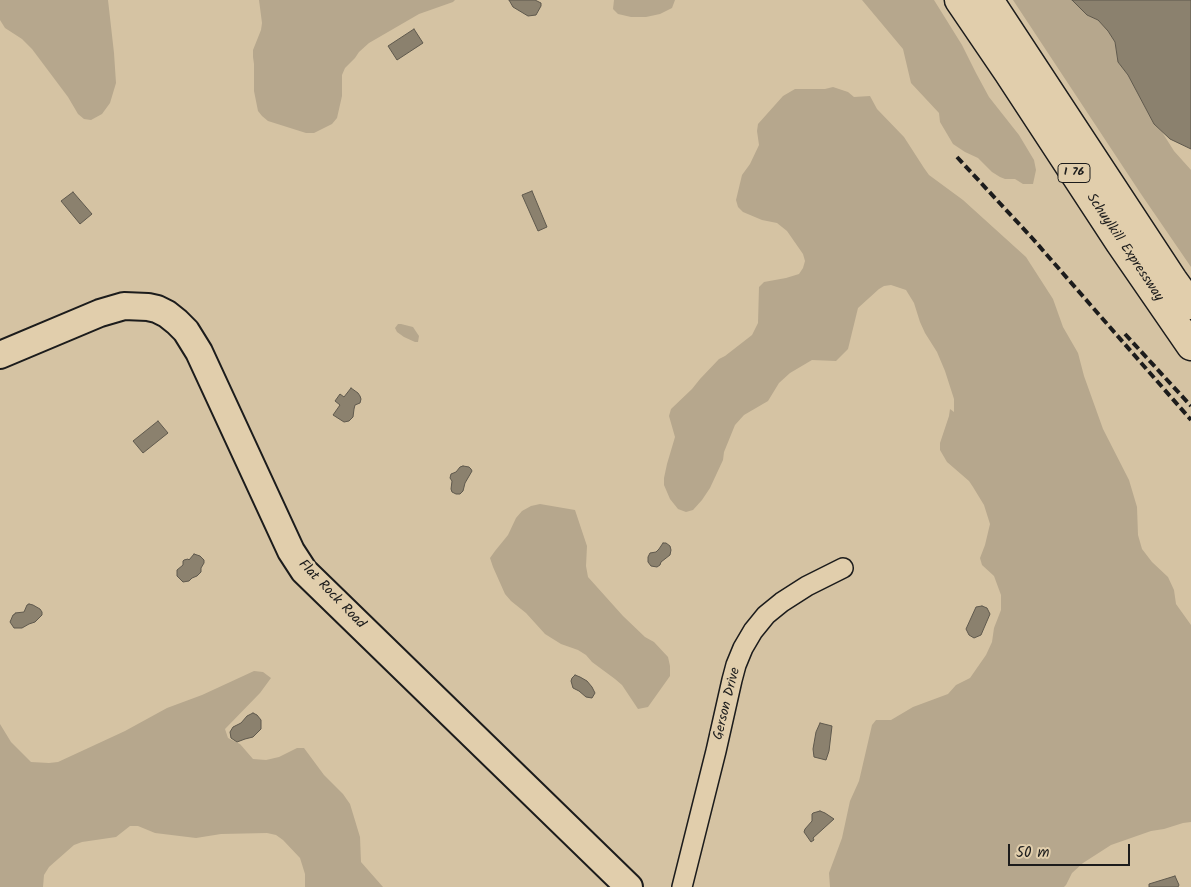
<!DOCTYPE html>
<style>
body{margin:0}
#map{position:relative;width:1191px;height:887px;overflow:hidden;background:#d5c3a3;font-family:Kalam,sans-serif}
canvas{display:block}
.scale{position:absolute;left:1008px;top:844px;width:122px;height:22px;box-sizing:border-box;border:2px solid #1c1c1c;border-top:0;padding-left:6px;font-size:15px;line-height:18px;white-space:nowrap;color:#1c1c1c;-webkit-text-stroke:4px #e1ceac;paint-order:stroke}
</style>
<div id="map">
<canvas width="1191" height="887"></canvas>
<div class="scale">50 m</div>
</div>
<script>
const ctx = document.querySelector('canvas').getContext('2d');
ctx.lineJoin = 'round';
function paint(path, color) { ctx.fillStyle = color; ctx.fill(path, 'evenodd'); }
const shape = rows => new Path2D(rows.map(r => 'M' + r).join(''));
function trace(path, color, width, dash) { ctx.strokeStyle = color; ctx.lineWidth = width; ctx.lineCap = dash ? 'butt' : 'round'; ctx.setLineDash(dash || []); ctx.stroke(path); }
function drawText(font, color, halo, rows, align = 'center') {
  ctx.font = font + ' Kalam,sans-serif'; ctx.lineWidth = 5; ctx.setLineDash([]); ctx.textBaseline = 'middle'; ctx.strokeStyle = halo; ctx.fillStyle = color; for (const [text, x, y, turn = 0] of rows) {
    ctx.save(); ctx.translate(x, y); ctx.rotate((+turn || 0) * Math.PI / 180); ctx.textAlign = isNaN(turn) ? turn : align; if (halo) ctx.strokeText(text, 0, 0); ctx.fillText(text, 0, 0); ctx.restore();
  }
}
const green = shape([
 [0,0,108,0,114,53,116,83,110,103,102,114,91,120,84,119,78,114,68,97,32,49,22,39,5,28,0,20],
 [259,0,455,0,453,2,419,14,369,43,359,52,355,58,345,68,342,75,342,96,337,118,332,124,314,133,306,133,268,121,262,116,258,111,254,91,254,64,253,57,253,50,261,30,262,23],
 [614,0,675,0,672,8,660,14,646,17,631,17,618,14,613,9],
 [862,0,934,0,962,45,976,73,989,97,1019,135,1034,160,1036,170,1033,184,1023,184,1015,179,1005,179,1000,177,992,172,978,158,965,152,953,144,940,122,939,113,911,83,903,49],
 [1013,0,1072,0,1087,15,1098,20,1108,31,1115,42,1118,62,1128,75,1154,124,1162,132,1174,151,1191,170,1191,267,1141,194],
 [833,87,848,92,854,97,870,96,877,109,904,137,924,168,929,175,963,200,1026,257,1053,299,1063,327,1078,353,1084,376,1103,429,1129,480,1137,507,1138,535,1142,549,1152,562,1168,577,1174,590,1176,604,1191,625,1191,822,1183,823,1164,829,1151,831,1111,845,1083,863,1072,873,1066,885,1064,887,830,887,829,873,842,838,850,801,859,781,872,725,876,720,891,720,913,707,948,694,956,685,970,678,986,655,992,642,994,628,1001,610,1001,595,994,576,982,565,980,558,985,545,990,524,984,505,973,487,969,481,947,462,940,450,940,443,949,416,950,409,954,412,954,399,945,371,937,352,925,333,920,322,914,303,906,290,891,285,884,286,879,289,858,308,848,349,836,361,812,360,790,373,779,383,768,401,744,415,735,425,724,452,723,460,710,488,702,500,693,510,686,512,678,509,670,499,664,485,664,478,667,464,675,437,669,416,671,409,692,389,700,379,719,359,725,356,752,335,758,323,759,287,764,282,786,278,799,274,803,268,805,261,803,254,787,231,777,223,762,220,743,212,738,207,736,200,742,175,750,164,759,145,757,131,758,124,783,96,795,89,825,89],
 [398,324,401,324,413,327,419,336,418,342,415,342,404,337,397,332,395,328],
 [540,504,575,510,587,546,586,566,588,577,623,616,645,637,654,642,668,657,670,666,670,676,648,707,638,709,622,685,615,679,592,662,586,655,578,650,561,644,545,634,526,613,511,601,505,594,493,567,490,558,495,551,508,535,516,518,522,511,531,506],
 [254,671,263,672,271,678,260,693,225,729,228,738,240,744,253,759,266,760,279,757,297,748,304,748,324,775,343,794,350,804,360,837,361,862,383,887,305,887,305,874,300,858,283,840,276,835,267,833,221,834,196,838,155,833,138,826,130,826,116,837,82,842,74,845,49,867,44,875,43,887,0,887,0,724,11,742,31,762,49,763,58,762,125,731,167,708,202,695]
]);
const water = shape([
 [509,0,535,0,541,3,541,6,536,15,528,16,513,7,509,0],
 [1072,0,1191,0,1191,149,1170,139,1154,124,1128,75,1118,62,1115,42,1108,31,1098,20,1087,15,1072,0],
 [414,29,423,43,397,60,388,46,414,29],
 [532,191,547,227,538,231,522,195,532,191],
 [73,192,92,214,80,224,61,201,73,192],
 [351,388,358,393,360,396,361,399,360,403,355,405,354,409,353,417,349,421,344,422,333,415,340,405,335,401,340,394,344,397,351,388],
 [158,421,168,433,143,453,133,441,158,421],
 [463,466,469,467,471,469,472,471,465,483,463,491,460,494,456,494,452,492,451,489,452,481,450,478,451,474,456,472,460,467,463,466],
 [663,543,666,543,670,546,671,550,670,555,661,562,660,565,657,567,651,566,648,562,648,557,650,553,656,552,659,549,663,543],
 [194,554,200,556,204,560,204,563,201,568,201,572,197,576,192,578,189,581,183,582,177,576,177,570,183,565,183,561,184,560,188,559,189,560,194,554],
 [29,604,33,605,40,609,42,612,42,615,35,622,29,624,22,628,14,628,10,622,13,615,15,614,15,613,24,612,27,605,29,604],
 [982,606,987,608,990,614,981,635,974,638,969,635,966,629,976,607,982,606],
 [575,675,580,677,587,681,592,687,595,693,592,698,586,697,579,691,573,688,571,681,572,678,575,675],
 [253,713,257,715,261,720,261,729,253,737,245,739,237,742,231,738,230,732,233,727,241,723,247,716,253,713],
 [820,723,832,726,829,751,826,760,814,757,813,749,816,732,820,723],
 [820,811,825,813,834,819,813,838,814,840,811,842,804,832,805,829,812,821,812,814,813,813,820,811],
 [1175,876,1179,885,1178,887,1149,887,1149,884,1175,876]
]);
const street = shape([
 [682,887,716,751,732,680,736,665,743,648,753,631,766,615,782,602,807,586,843,568]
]);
const secondary = shape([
 [0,355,100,313,124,306,148,307,157,309,167,314,177,322,186,331,199,352,291,551,304,571,629,887]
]);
const highway = shape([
 [959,0,1008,72,1120,243,1191,346],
 [989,0,1173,280,1191,305]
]);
const rail = shape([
 [957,157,1033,239,1191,420],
 [1125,334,1191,406]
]);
const shields = [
 [1074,173,32]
];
const shieldNames = [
 ["I 76",1074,173]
];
const streetNames = [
 ["Schuylkill Expressway",1124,248,56],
 ["Flat Rock Road",331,595,46],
 ["Gerson Drive",728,704,-76]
];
paint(green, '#b6a78d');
paint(water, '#8b816e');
trace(water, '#5f594d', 1);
trace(street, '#1c1c1c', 22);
trace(secondary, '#1c1c1c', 30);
trace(highway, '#1c1c1c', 31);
trace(street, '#e1ceac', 19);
trace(secondary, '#e1ceac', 26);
trace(highway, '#e1ceac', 28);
trace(rail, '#1c1c1c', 4, [8, 4]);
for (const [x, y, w] of shields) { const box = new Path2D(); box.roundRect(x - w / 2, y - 9.5, w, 19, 4); ctx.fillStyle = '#e1ceac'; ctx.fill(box); trace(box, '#1c1c1c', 1); }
drawText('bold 12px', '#1c1c1c', null, shieldNames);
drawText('14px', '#1c1c1c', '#e1ceac', streetNames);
</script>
